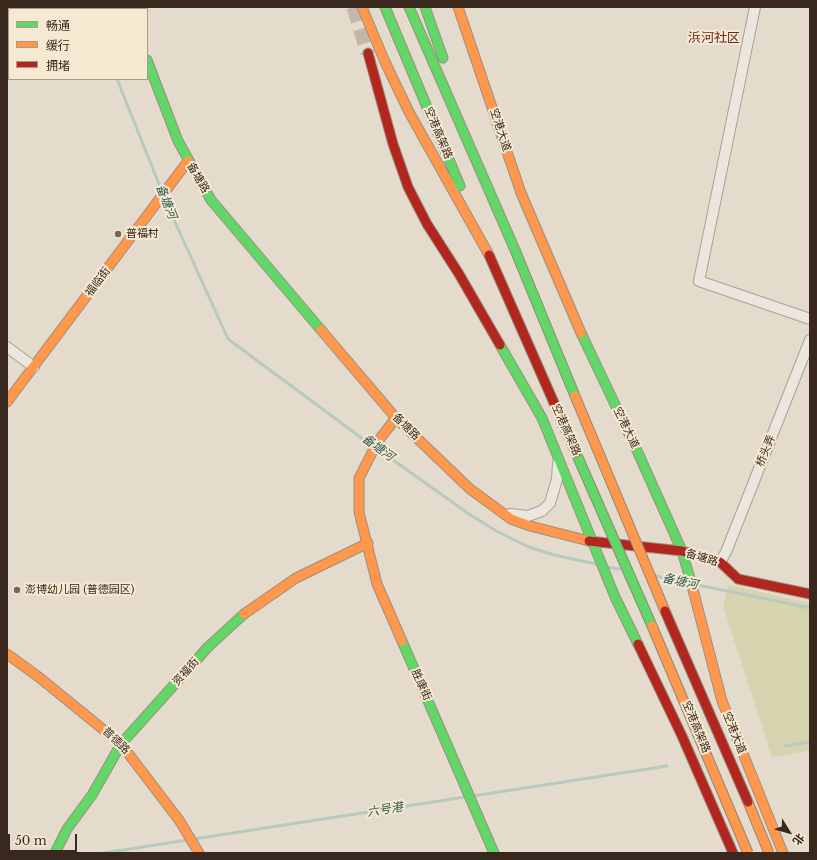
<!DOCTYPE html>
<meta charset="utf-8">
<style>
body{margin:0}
#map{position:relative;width:817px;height:860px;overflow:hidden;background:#e4dbcc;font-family:"Libre Baskerville","Noto Sans SC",serif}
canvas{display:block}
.frame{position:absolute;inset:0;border:8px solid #39281d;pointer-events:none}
.legend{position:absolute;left:8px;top:8px;width:140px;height:72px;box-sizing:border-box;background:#f6e9d2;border:1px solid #aa9c8a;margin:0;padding:5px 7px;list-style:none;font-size:12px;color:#39281d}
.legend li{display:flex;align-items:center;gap:8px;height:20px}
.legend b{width:20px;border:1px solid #aa9c8a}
.north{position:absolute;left:769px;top:812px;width:40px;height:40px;-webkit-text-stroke:3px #f6e9d2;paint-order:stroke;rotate:127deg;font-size:11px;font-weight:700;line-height:16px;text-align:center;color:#39281d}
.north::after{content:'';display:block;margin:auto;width:14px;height:18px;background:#39281d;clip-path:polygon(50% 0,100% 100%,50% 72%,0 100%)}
.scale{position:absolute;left:8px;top:834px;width:69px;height:18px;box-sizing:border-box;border:2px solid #39281d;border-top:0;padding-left:5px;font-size:12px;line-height:14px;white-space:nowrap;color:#39281d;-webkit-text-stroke:3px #f6e9d2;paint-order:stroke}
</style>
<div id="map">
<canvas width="817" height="860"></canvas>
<div class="frame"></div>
<ul class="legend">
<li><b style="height:5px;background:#63d668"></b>畅通</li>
<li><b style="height:5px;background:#ff974d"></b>缓行</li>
<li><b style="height:5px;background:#b3261e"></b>拥堵</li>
</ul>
<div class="north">北</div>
<div class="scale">50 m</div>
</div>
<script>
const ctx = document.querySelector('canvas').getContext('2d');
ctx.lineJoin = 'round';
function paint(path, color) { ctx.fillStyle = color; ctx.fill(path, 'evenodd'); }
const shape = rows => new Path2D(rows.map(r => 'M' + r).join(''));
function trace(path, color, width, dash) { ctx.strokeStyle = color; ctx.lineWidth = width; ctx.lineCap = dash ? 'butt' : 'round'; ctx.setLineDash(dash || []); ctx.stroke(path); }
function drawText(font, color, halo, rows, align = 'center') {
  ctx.font = font + ' "Libre Baskerville","Noto Sans SC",serif'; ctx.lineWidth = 4; ctx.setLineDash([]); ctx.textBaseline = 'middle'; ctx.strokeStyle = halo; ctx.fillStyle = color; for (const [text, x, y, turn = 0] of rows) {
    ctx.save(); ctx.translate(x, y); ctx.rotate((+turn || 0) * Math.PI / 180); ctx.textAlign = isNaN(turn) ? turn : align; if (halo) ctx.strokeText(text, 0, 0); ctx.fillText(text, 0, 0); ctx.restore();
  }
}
const green = shape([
 [729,585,810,603,810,751,772,757,723,606]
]);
const stream = shape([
 [88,7,89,9],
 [117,79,161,189],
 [165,200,228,339,371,445],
 [379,450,469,514,498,532,529,547,554,555,596,564],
 [607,567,620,569],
 [656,576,686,583],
 [698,585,810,608],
 [785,746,810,742],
 [473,796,667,766],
 [194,839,465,797],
 [104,853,187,840]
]);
const primaryTunnel = shape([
 [354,7,368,53]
]);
const street = shape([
 [755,7,699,281,810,319],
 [7,347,34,367],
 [510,514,528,516,542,511,550,503,557,479,558,463],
 [720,562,726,552,810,340]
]);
const fast = shape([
 [385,7,460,186],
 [409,7,515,250],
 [425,7,443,58],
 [147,60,178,141,211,200,321,330],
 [581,333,639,455,682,551,691,582],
 [500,345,542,418,615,597,638,644],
 [402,641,494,853],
 [55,853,67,829,92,795,121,744,208,647,244,614]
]);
const slow = shape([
 [126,7,127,9],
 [362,7,385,62,409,112,489,255],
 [458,7,521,193,581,333],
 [321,330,396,418,470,489,511,519,530,526,589,541],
 [7,402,188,161],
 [396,418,378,441,359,478,359,512,377,584,402,641],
 [691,582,722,701,783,853],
 [244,614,296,578,368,543],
 [7,654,40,678,121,744,179,820,199,853]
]);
const jam = shape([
 [368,53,393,144,408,187,427,224,459,274,500,345],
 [589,541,682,551,720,562,738,579,810,594],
 [638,644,682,736,733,853]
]);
const fastBridge = shape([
 [515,250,575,396],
 [576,453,652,626]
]);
const slowBridge = shape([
 [575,396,665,611],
 [652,626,748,853],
 [748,802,769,853]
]);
const jamBridge = shape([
 [489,255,576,453],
 [665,611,748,802]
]);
const markers = [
 [118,234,4,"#75675a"],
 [17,590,4,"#75675a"]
];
const streetNames = [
 ["空港大道",500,130,72],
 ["空港高架路",438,133,67],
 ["备塘路",198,178,60],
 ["福临街",98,282,-53],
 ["备塘路",406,427,44],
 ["空港大道",626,428,64],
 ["空港高架路",566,430,66],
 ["桥头弄",766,451,-68],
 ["备塘路",702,558,17],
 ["资福街",186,672,-48],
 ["胜康街",421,685,66],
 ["空港高架路",696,727,67],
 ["空港大道",734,733,68],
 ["普德路",116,741,44]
];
const poiNames = [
 ["普福村",126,234],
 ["澎博幼儿园 (普德园区)",25,590]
];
const waterNames = [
 ["备塘河",166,202,68],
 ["备塘河",378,448,36],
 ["备塘河",680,582,12],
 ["六号港",385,810,-9]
];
const quarterNames = [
 ["浜河社区",714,38]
];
paint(green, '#d6d4ae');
trace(stream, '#b7cabd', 3);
trace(primaryTunnel, '#c2b7a9', 15, [15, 8]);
trace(street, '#aaa095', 12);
trace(fast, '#999085', 11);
trace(slow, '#999085', 11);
trace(jam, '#999085', 11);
trace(street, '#ece7de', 10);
trace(fast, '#63d668', 9);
trace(slow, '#ff974d', 9);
trace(jam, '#b3261e', 9);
trace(fastBridge, '#8f867c', 11, []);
trace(slowBridge, '#8f867c', 11, []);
trace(jamBridge, '#8f867c', 11, []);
trace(fastBridge, '#63d668', 9);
trace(slowBridge, '#ff974d', 9);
trace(jamBridge, '#b3261e', 9);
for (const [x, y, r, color] of markers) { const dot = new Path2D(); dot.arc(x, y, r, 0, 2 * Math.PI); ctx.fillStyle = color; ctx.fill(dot); trace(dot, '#f6e9d2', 1.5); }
drawText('11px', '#39281d', '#f6e9d2', streetNames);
drawText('11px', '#39281d', '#f6e9d2', poiNames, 'left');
drawText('italic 12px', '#2c5953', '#f6e9d2', waterNames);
drawText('13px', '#67251b', '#f6e9d2', quarterNames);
</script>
